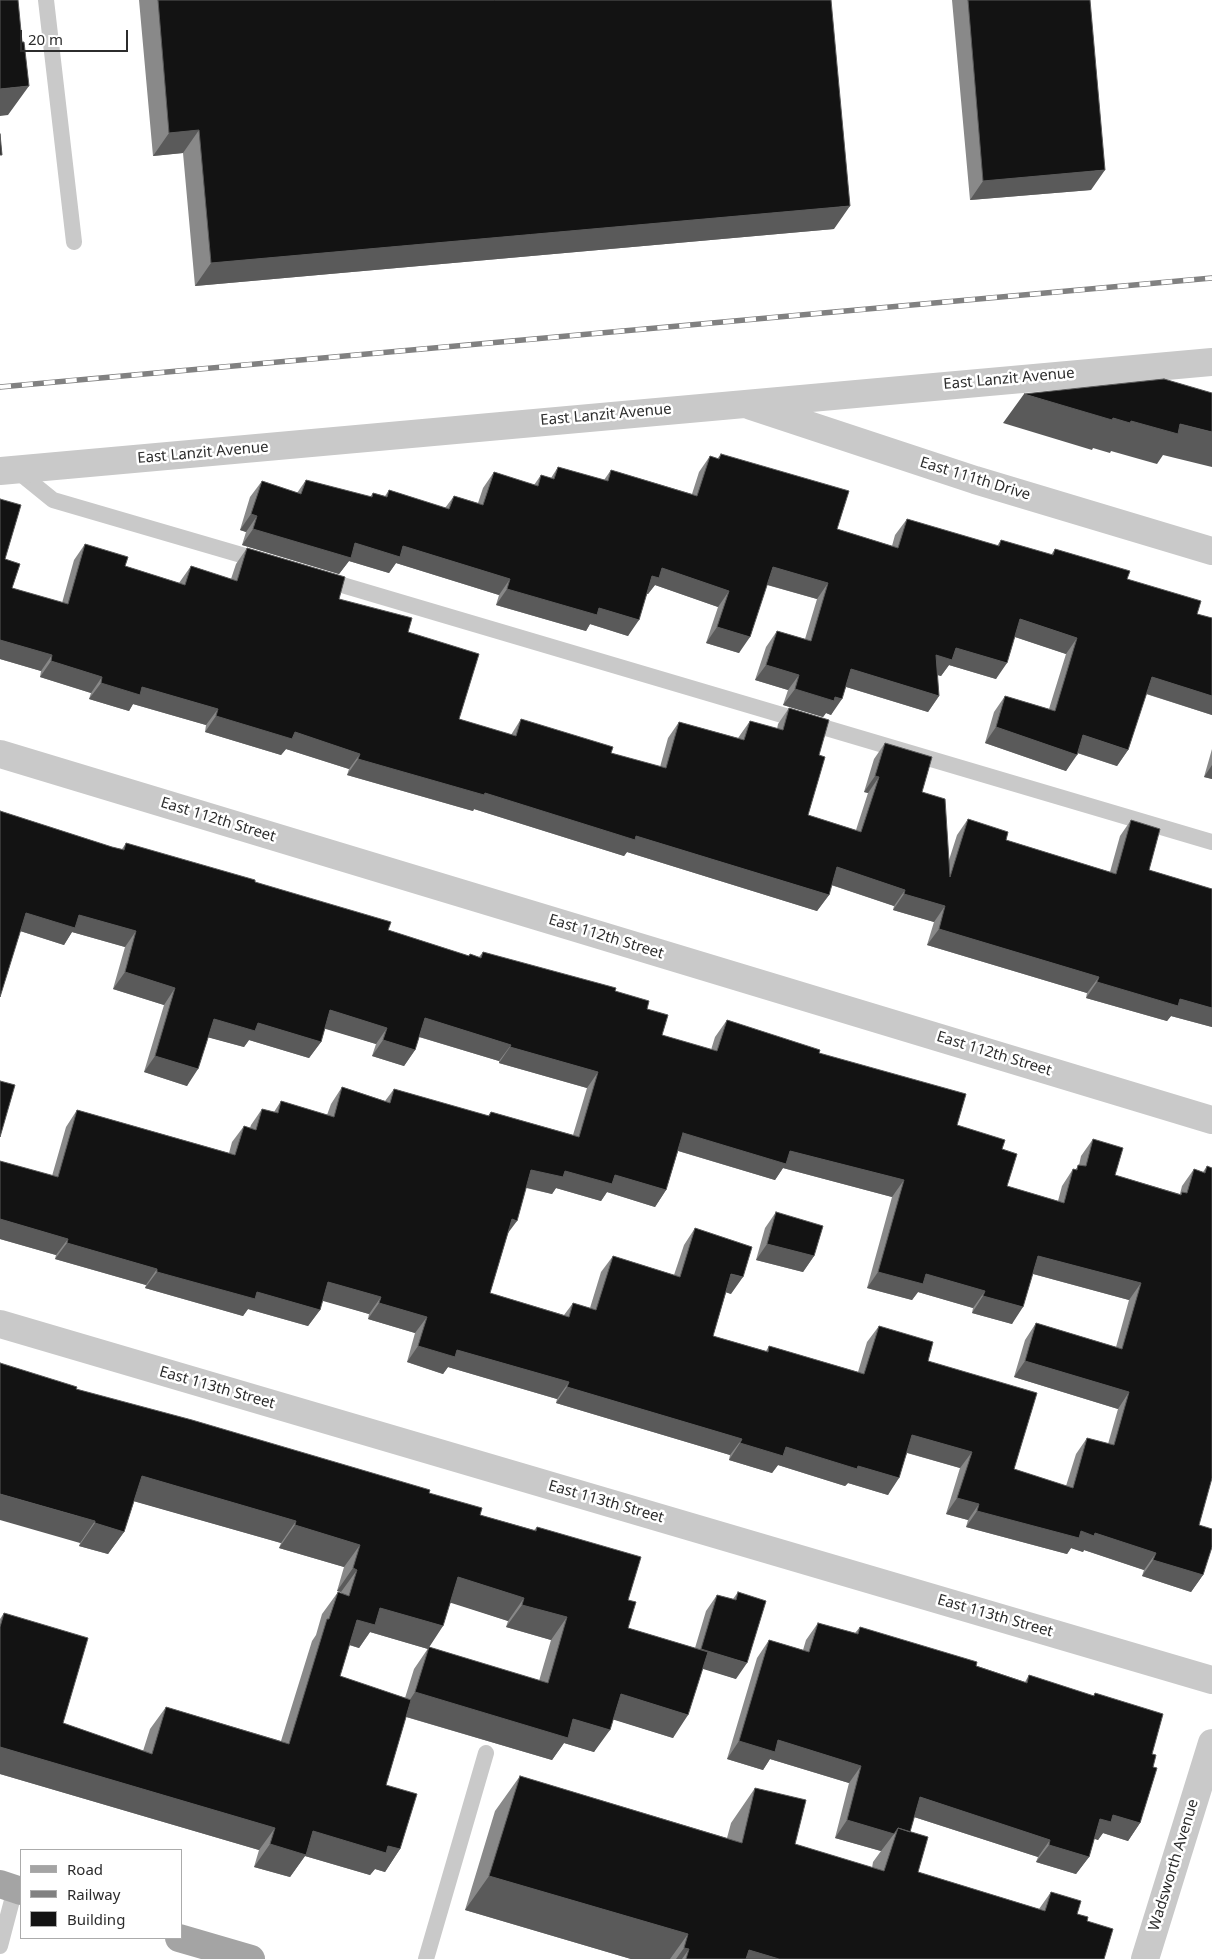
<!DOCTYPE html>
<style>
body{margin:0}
#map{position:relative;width:1212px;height:1959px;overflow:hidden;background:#fff;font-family:"Noto Sans",sans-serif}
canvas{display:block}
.legend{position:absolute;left:20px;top:1849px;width:162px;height:90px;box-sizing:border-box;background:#fff;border:1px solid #ababab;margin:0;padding:6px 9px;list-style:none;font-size:15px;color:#2c2c2c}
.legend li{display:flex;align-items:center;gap:10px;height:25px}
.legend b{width:25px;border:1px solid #ababab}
.scale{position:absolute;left:20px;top:30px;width:108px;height:22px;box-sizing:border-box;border:2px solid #2c2c2c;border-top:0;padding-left:6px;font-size:15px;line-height:18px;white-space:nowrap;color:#2c2c2c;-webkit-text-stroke:4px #fff;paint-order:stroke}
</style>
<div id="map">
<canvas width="1212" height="1959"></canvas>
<ul class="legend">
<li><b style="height:6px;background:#a4a4a4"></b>Road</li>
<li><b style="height:6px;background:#818181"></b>Railway</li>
<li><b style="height:14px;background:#131313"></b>Building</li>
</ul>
<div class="scale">20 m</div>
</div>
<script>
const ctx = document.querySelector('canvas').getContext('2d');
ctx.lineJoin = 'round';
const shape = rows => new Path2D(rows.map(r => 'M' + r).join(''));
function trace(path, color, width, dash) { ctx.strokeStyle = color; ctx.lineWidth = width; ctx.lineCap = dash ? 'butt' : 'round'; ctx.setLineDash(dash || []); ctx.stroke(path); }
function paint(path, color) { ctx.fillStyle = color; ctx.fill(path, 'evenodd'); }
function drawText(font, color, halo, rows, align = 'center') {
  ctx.font = font + ' "Noto Sans",sans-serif'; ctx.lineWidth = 5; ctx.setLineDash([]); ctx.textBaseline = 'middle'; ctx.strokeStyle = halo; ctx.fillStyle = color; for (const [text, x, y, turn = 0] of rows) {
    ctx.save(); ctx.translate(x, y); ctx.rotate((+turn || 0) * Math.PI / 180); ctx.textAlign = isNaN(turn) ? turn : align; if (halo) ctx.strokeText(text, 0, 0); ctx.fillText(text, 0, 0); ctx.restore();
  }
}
const service = shape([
 [46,0,74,242],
 [16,470,53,500,262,561],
 [322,579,1212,842],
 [0,1946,15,1889],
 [426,1959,486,1753]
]);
const minor = shape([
 [751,406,975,480,1212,551],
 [0,471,1212,362],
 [0,754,1212,1120],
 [0,1324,1212,1680],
 [1145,1959,1212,1743]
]);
const primary = shape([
 [0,1884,21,1891],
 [179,1938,251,1959]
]);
const rail = shape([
 [0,387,1212,278]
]);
const wall = shape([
 [139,0,831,0,834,229,195,286,183,153,153,156],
 [952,0,1090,0,1091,190,970,200],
 [721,454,837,529,892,546,895,535,907,519,997,546,1001,540,1051,555,1055,549,1127,579,1197,614,1212,618,1212,715,1146,694,1128,750,1117,766,1077,753,1066,771,985,743,994,712,1005,696,1049,709,1066,654,1015,637,996,679,949,665,941,676,937,675,939,696,928,712,846,687,831,715,826,713,823,717,783,705,788,690,755,680,766,647,777,631,805,639,817,599,767,585,739,653,706,643,718,607,655,585,648,594,647,594,628,636,590,624,586,631,496,605,499,595,396,563,389,573,349,561,339,574,242,545,246,532,240,530,250,497,262,481,297,493,306,480,370,497,373,493,385,496,389,490,445,508,454,496,478,503,483,488,494,472,534,485,541,475,551,478,558,467,604,480,611,470,692,494,699,472,710,456,717,459],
 [0,499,5,559,12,588,62,603,74,560,85,544,125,566,179,583,191,566,231,579,236,564,247,548,339,599,408,632,459,719,511,735,521,719,611,753,660,767,668,738,679,722,738,738,750,721,777,729,778,724,789,708,819,755,808,815,856,830,868,793,864,792,874,759,885,743,922,792,949,860,957,835,968,819,1006,840,1110,872,1120,836,1131,820,1149,870,1212,889,1212,1027,1171,1016,1167,1021,1086,998,1087,993,927,945,934,922,893,910,894,906,831,885,829,895,817,911,627,852,624,856,474,809,473,811,347,775,349,769,286,749,281,755,205,732,206,725,133,704,129,711,89,699,91,693,40,677,41,671,0,659],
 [1212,749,1212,779,1204,777],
 [0,811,112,847,122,849,126,843,255,882,388,930,469,956,470,954,479,957,483,952,615,991,647,1009,662,1035,711,1050,715,1037,727,1020,819,1053,957,1125,1002,1149,1007,1186,1058,1201,1062,1186,1073,1169,1075,1170,1079,1165,1081,1156,1093,1139,1115,1175,1180,1194,1182,1186,1194,1169,1203,1172,1207,1166,1199,1525,1203,1575,1191,1592,1142,1576,1144,1570,1084,1550,1083,1552,1071,1548,1067,1554,966,1527,968,1520,946,1514,960,1468,907,1453,888,1495,848,1483,845,1486,778,1465,772,1473,729,1460,730,1455,556,1403,557,1399,448,1367,443,1374,407,1362,415,1333,368,1319,369,1314,322,1300,320,1310,308,1326,248,1309,243,1316,145,1288,146,1285,55,1259,56,1255,0,1239,0,1161,52,1176,66,1127,77,1110,229,1153,232,1142,244,1126,250,1128,251,1125,262,1109,274,1112,281,1101,327,1115,331,1104,342,1087,385,1101,394,1089,488,1116,491,1112,573,1135,587,1088,499,1063,499,1061,419,1037,415,1050,404,1066,372,1056,376,1044,325,1028,321,1042,309,1058,249,1040,244,1047,208,1037,187,1086,144,1072,164,1005,113,989,125,947,72,932,64,945,20,931],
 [678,1151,775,1180,783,1168,892,1197,867,1288,912,1300,918,1292,973,1308,972,1313,1012,1324,1033,1274,1129,1300,1116,1347,1036,1323,1025,1340,1014,1377,1118,1409,1108,1444,1087,1438,1076,1454,1066,1486,1014,1469,928,1361,879,1326,867,1342,858,1372,769,1346,766,1351,713,1336,726,1292,731,1294,695,1228,684,1245,674,1275,613,1256,601,1272,590,1308,573,1303,564,1315,490,1293,508,1233,526,1188,552,1194,556,1188,601,1201,607,1192,655,1207,666,1190],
 [776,1212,814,1256,803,1272,756,1260,765,1228],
 [76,1389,429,1493,480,1515,534,1530,537,1527,628,1600,628,1628,695,1648,706,1611,717,1595,733,1599,738,1592,736,1679,703,1668,673,1738,613,1719,594,1752,564,1743,552,1760,406,1717,386,1785,400,1849,385,1872,375,1869,370,1875,305,1856,290,1877,254,1867,259,1850,0,1774,0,1619,4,1613,63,1723,143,1751,150,1729,166,1707,281,1741,312,1641,316,1635,322,1614,338,1592,341,1593,341,1592,337,1591,344,1567,279,1548,281,1543,134,1501,124,1532,108,1554,79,1546,80,1543],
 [451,1602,508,1621,506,1627,551,1640,539,1681,429,1647,414,1669,405,1698,340,1676,349,1645,359,1648,370,1632,428,1649],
 [818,1623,855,1633,860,1627,1025,1682,1029,1675,1093,1696,1095,1693,1152,1754,1153,1767,1140,1823,1128,1841,1103,1833,1098,1840,1094,1838,1089,1857,1076,1874,1036,1862,1038,1857,914,1817,910,1832,918,1872,1039,1909,1051,1892,1087,1921,1104,1959,631,1959,465,1910,495,1811,520,1776,727,1838,731,1823,755,1788,795,1844,872,1868,873,1862,881,1851,835,1838,849,1783,770,1759,763,1770,727,1759,757,1658,769,1640,803,1650,806,1640]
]);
const shadedWall = shape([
 [29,86,8,115,0,116,0,89],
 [199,130,183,153,153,156,169,133],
 [1105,170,1091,190,970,200,983,181],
 [850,206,834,229,195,286,211,263],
 [1024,394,1113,418,1131,421,1180,424,1212,432,1212,467,1163,455,1157,464,1111,451,1110,453,1093,448,1092,450,1003,423],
 [251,514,257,516,246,532,240,530],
 [253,529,355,543,403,546,510,579,499,595,396,563,389,573,349,561,339,574,242,545],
 [773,567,828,583,817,599,761,583],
 [662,568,729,591,718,607,655,585,648,594,641,592,652,576],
 [507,589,599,608,639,620,628,636,590,624,586,631,496,605],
 [1020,619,1077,638,1066,654,1009,635],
 [717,627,750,637,739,653,706,643],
 [0,640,52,655,41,671,0,659],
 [956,648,1007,663,996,679,949,665,941,676,925,671,936,655],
 [51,661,102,677,91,693,40,677],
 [766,665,799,675,788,690,755,680],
 [851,669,939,696,928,712,840,685],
 [1152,677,1212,696,1212,715,1141,692],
 [101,683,142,687,218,709,206,725,133,704,129,711,89,699],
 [795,689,835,697,842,699,831,715,826,713,823,717,783,705],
 [216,716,295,732,360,754,349,769,286,749,281,755,205,732],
 [996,727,1077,755,1066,771,985,743],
 [1083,735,1128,750,1117,766,1072,751],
 [358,759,485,793,636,836,829,895,817,911,627,852,624,856,474,809,473,811,347,775],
 [1212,765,1212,779,1204,777],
 [875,776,879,777,868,793,864,792],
 [837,867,905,890,894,906,826,883],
 [904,894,945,906,934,922,893,910],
 [26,913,79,915,136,931,125,947,72,932,64,945,14,929],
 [939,929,1099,977,1087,993,927,945],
 [125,972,175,988,164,1005,113,989],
 [1097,982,1180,999,1212,1008,1212,1027,1171,1016,1167,1021,1086,998],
 [330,1010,387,1028,376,1044,319,1027],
 [425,1018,511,1045,499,1061,413,1035],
 [214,1019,258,1023,321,1042,309,1058,249,1040,244,1047,203,1036],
 [383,1040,415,1050,404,1066,372,1056],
 [510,1047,598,1072,587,1088,499,1063],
 [155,1056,198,1069,187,1086,144,1072],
 [683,1133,790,1151,904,1180,892,1197,783,1168,775,1180,672,1149],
 [531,1170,565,1171,615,1175,666,1190,655,1207,607,1192,601,1201,556,1188,552,1194,520,1186],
 [0,1219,68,1239,56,1255,0,1239],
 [512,1219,517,1221,505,1237],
 [67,1243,157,1269,146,1285,55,1259],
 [767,1244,814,1256,803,1272,756,1260],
 [1038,1256,1141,1283,1129,1300,1026,1272],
 [157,1272,257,1292,320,1310,308,1326,248,1309,243,1316,145,1288],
 [878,1272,926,1274,985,1291,973,1308,918,1292,912,1300,867,1288],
 [731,1274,743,1277,731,1294,719,1290],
 [328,1282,381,1297,369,1314,316,1299],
 [983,1296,1023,1307,1012,1324,972,1313],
 [379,1303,427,1317,415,1333,368,1319],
 [418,1346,457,1350,569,1382,557,1399,448,1367,443,1374,407,1362],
 [1025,1361,1129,1392,1118,1409,1014,1377],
 [567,1387,742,1439,730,1455,556,1403],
 [912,1435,972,1452,960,1468,901,1451],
 [740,1443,786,1447,858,1466,899,1478,888,1495,848,1483,845,1486,778,1465,772,1473,729,1460],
 [142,1476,296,1521,281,1543,126,1499],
 [0,1494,95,1521,80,1543,0,1520],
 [957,1498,979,1504,968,1520,946,1514],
 [977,1511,1095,1533,1156,1553,1144,1570,1084,1550,1083,1552,1071,1548,1067,1554,966,1527],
 [95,1523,124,1532,108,1554,79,1546],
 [295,1525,360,1545,344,1567,279,1548],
 [1153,1560,1203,1575,1191,1592,1142,1576],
 [353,1568,357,1570,341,1592,337,1591],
 [458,1577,524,1598,508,1621,442,1600],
 [522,1605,567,1617,551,1640,506,1627],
 [380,1608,443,1626,428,1649,370,1632,359,1648,341,1642,357,1620],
 [701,1649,747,1663,736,1679,690,1665],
 [415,1692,573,1719,610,1730,594,1752,564,1743,552,1760,400,1715],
 [621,1694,688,1715,673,1738,605,1717],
 [778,1740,861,1766,849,1783,770,1759,763,1770,727,1759,739,1741],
 [0,1747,275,1828,259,1850,0,1774],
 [920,1797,1050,1840,1038,1857,908,1815],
 [1113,1815,1140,1823,1128,1841,1103,1833,1098,1840,1088,1837,1100,1819],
 [847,1820,894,1834,881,1851,835,1838],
 [313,1831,388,1846,400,1849,385,1872,375,1869,370,1875,305,1856,290,1877,254,1867,270,1844],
 [1049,1845,1089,1857,1076,1874,1036,1862],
 [489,1876,688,1934,670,1959,631,1959,465,1910],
 [684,1948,689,1949,682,1959,676,1959],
 [749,1950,779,1959,742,1959]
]);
const building = shape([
 [0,0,18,0,22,42,24,42,29,86,0,89,0,0],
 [158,0,831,0,850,206,211,263,199,130,169,133,158,0],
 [968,0,1090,0,1105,170,983,181,968,0],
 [0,134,2,155,0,155,0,134],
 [1164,379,1212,393,1212,432,1180,424,1178,434,1131,421,1130,423,1113,418,1112,420,1024,394,1164,379],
 [721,454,849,491,837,529,898,548,907,519,999,546,1001,540,1053,555,1055,549,1130,571,1127,579,1201,601,1197,614,1212,618,1212,696,1152,677,1128,750,1083,735,1077,755,996,727,1005,696,1055,711,1077,638,1020,619,1007,663,956,648,952,660,936,655,939,696,851,669,842,699,835,697,834,701,795,689,799,675,766,665,777,631,811,641,828,583,773,567,750,637,717,627,729,591,662,568,659,578,652,576,639,620,599,608,597,615,507,589,510,579,403,546,400,557,355,543,351,558,253,529,257,516,251,514,262,481,301,494,306,480,372,497,373,493,387,497,389,490,449,509,454,496,483,505,494,472,538,486,541,475,554,479,558,467,608,481,611,470,697,496,710,456,719,459,721,454],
 [0,499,21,505,5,559,20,564,12,588,68,604,85,544,128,557,125,566,185,585,191,566,237,581,247,548,345,577,339,599,412,618,408,632,479,654,459,719,516,736,521,719,613,747,611,753,666,768,679,722,744,740,750,721,783,730,789,708,829,720,819,755,825,757,808,815,861,832,879,777,875,776,885,743,932,757,922,792,945,799,950,877,968,819,1008,832,1006,840,1116,874,1131,820,1160,829,1149,870,1212,889,1212,1008,1180,999,1178,1006,1097,982,1099,977,939,929,945,906,904,894,905,890,837,867,829,895,636,836,635,840,485,793,484,795,358,759,360,754,295,732,292,739,216,716,218,709,142,687,140,695,101,683,102,677,51,661,52,655,0,640,0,499],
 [0,811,112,847,124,850,126,843,255,880,255,882,391,922,388,930,469,956,470,954,481,958,483,952,616,988,615,991,649,1001,647,1009,668,1015,662,1035,717,1051,727,1020,820,1050,819,1053,966,1094,957,1125,1005,1140,1002,1149,1017,1154,1007,1186,1064,1203,1073,1169,1077,1170,1078,1165,1086,1166,1093,1139,1123,1148,1115,1175,1181,1195,1182,1192,1187,1193,1194,1169,1205,1173,1207,1166,1212,1168,1212,1478,1199,1525,1212,1529,1212,1547,1203,1575,1153,1560,1156,1553,1095,1533,1094,1536,1081,1531,1079,1538,977,1511,979,1504,957,1498,972,1452,912,1435,899,1478,858,1466,857,1469,786,1447,783,1456,740,1443,742,1439,567,1387,569,1382,457,1350,455,1357,418,1346,427,1317,379,1303,381,1297,328,1282,320,1310,257,1292,255,1299,157,1272,157,1269,67,1243,68,1239,0,1219,0,1161,58,1177,77,1110,235,1155,244,1126,256,1130,262,1109,278,1113,281,1101,334,1117,342,1087,390,1103,394,1089,489,1116,491,1112,579,1137,598,1072,510,1047,511,1045,425,1018,415,1050,383,1040,387,1028,330,1010,321,1042,258,1023,255,1031,214,1019,198,1069,155,1056,175,988,125,972,136,931,79,915,75,928,26,913,0,997,0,811],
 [683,1133,786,1164,790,1151,904,1180,878,1272,923,1284,926,1274,985,1291,983,1296,1023,1307,1038,1256,1141,1283,1122,1349,1036,1323,1025,1361,1129,1392,1114,1445,1087,1438,1073,1488,1014,1469,1037,1393,928,1361,933,1342,879,1326,864,1374,769,1346,768,1352,713,1336,731,1274,743,1277,752,1247,695,1228,680,1277,613,1256,596,1310,573,1303,569,1317,490,1293,512,1219,517,1221,531,1170,563,1177,565,1171,612,1184,615,1175,666,1190,683,1133],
 [0,1081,15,1085,0,1137,0,1081],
 [776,1212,823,1226,814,1256,767,1244,776,1212],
 [0,1363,77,1387,76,1389,192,1420,430,1490,429,1493,482,1508,480,1515,536,1531,537,1527,641,1557,628,1600,636,1602,628,1628,708,1652,688,1715,621,1694,610,1730,573,1719,568,1738,415,1692,429,1647,548,1683,567,1617,522,1605,524,1598,458,1577,443,1626,380,1608,375,1625,357,1620,340,1676,411,1700,386,1785,417,1794,400,1849,388,1846,386,1853,313,1831,306,1855,270,1844,275,1828,0,1747,0,1627,4,1613,88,1638,63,1723,152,1754,166,1707,289,1744,327,1619,329,1619,338,1592,349,1596,357,1570,353,1568,360,1545,295,1525,296,1521,142,1476,124,1532,95,1523,95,1521,0,1494,0,1363],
 [738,1592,766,1601,747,1663,701,1649,717,1595,736,1600,738,1592],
 [818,1623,858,1634,860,1627,977,1662,976,1666,1027,1683,1029,1675,1094,1696,1095,1693,1163,1714,1152,1754,1156,1755,1153,1767,1157,1768,1140,1823,1113,1815,1111,1822,1100,1819,1089,1857,1049,1845,1050,1840,920,1797,910,1832,898,1828,894,1834,847,1820,861,1766,778,1740,775,1752,739,1741,769,1640,809,1652,818,1623],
 [520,1776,742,1843,755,1788,806,1800,795,1844,884,1871,898,1828,928,1837,918,1872,1045,1911,1051,1892,1081,1901,1077,1914,1088,1917,1087,1921,1113,1929,1104,1959,779,1959,749,1950,746,1959,686,1959,689,1949,684,1948,688,1934,489,1876,520,1776]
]);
const streetNames = [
 ["East Lanzit Avenue",1009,379,-5],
 ["East Lanzit Avenue",606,415,-5],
 ["East Lanzit Avenue",203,453,-5],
 ["East 111th Drive",975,479,17],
 ["East 112th Street",218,820,17],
 ["East 112th Street",606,937,17],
 ["East 112th Street",994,1054,17],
 ["East 113th Street",217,1388,16],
 ["East 113th Street",606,1502,16],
 ["East 113th Street",995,1616,16],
 ["Wadsworth Avenue",1174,1865,-73]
];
trace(service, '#c9c9c9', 16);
trace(minor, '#c9c9c9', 28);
trace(primary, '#a4a4a4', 28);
trace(rail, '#818181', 5.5);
trace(rail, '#fff', 4, [11]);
paint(wall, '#898989');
paint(shadedWall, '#5a5a5a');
paint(building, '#131313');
trace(building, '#5a5a5a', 1);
drawText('15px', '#2c2c2c', '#fff', streetNames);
</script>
